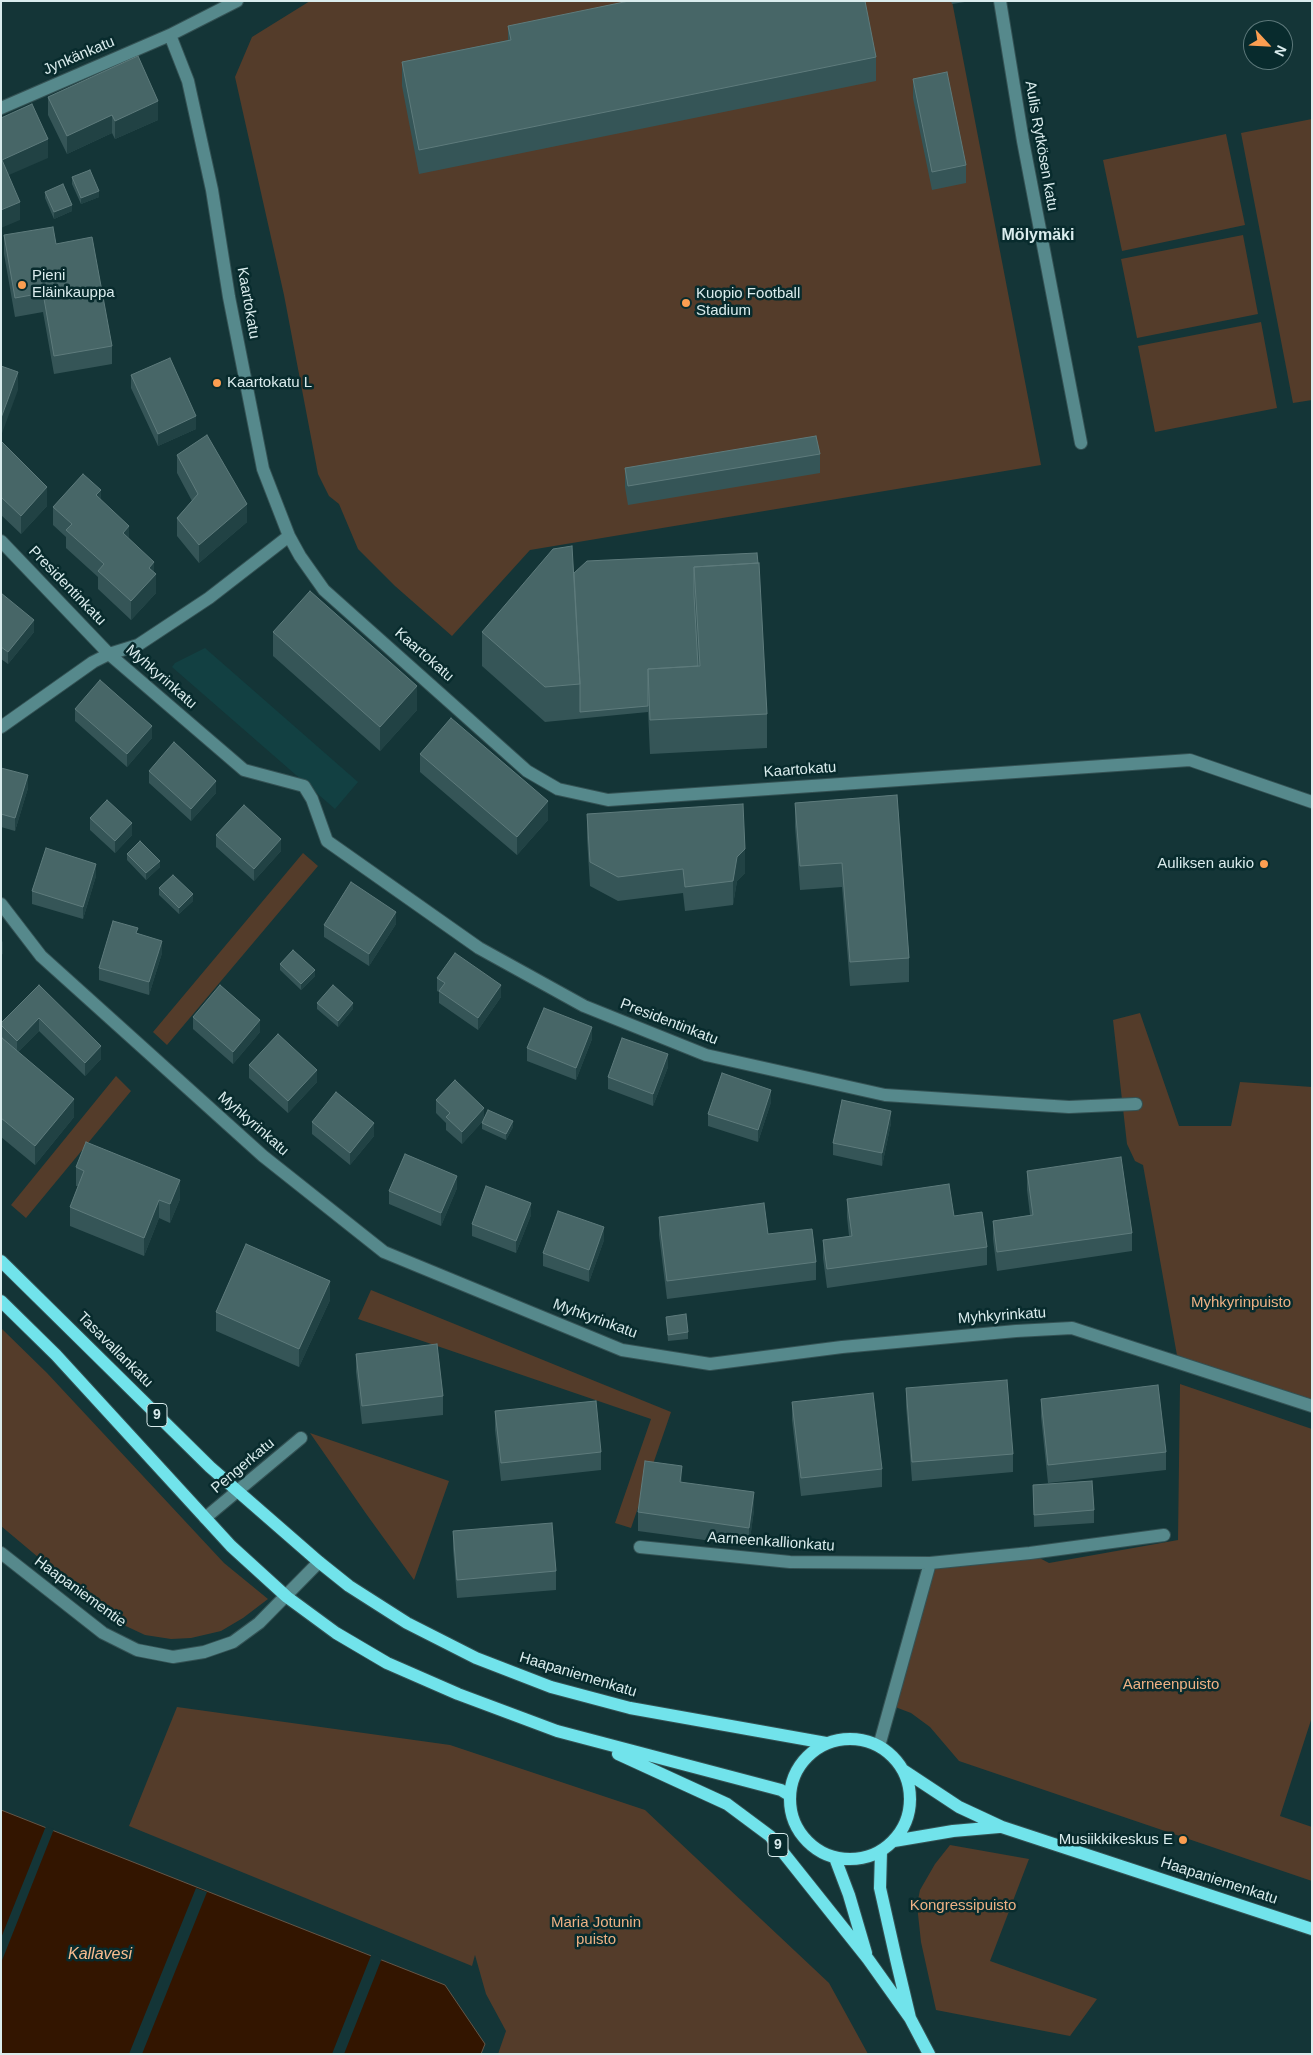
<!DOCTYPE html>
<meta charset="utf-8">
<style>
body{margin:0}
#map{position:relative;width:1313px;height:2055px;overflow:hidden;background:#143537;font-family:Helvetica,sans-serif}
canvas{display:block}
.frame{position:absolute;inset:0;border:2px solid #daeced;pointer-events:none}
.north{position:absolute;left:1243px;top:20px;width:50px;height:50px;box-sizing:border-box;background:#082b2d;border:1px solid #5c787a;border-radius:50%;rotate:115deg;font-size:14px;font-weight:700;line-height:20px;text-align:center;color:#daeced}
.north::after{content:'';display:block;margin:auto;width:18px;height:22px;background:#fb9e51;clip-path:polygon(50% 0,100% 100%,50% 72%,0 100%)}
</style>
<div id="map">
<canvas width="1313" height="2055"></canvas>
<div class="frame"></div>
<div class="north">N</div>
</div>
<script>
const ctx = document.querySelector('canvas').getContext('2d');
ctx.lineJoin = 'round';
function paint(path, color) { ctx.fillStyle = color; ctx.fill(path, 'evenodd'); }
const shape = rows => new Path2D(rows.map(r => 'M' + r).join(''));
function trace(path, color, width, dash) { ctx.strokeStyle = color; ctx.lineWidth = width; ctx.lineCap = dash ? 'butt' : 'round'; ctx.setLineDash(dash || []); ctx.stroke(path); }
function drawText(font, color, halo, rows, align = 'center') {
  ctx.font = font + ' Helvetica,sans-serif'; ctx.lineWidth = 5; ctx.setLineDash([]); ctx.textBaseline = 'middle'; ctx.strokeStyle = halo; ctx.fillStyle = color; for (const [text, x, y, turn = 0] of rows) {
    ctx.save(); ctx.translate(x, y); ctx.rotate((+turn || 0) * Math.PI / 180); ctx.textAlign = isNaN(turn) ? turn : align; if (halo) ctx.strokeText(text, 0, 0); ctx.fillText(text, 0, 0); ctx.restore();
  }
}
const built = shape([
 [205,648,358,782,335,809,172,667,175,663]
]);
const green = shape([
 [310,1,952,1,1041,465,530,550,452,636,395,586,358,549,339,504,329,496,318,474,284,295,235,77,252,37],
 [1312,119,1312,400,1293,403,1241,133],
 [1226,134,1245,225,1122,251,1103,160],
 [1243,235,1258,314,1137,338,1121,259],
 [1261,322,1277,408,1155,432,1138,346],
 [303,853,318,866,167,1045,153,1032],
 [1140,1013,1179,1126,1231,1126,1240,1082,1312,1087,1312,1406,1178,1361,1143,1165,1135,1161,1127,1144,1113,1020],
 [116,1076,131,1091,26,1218,11,1205],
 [371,1290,671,1412,631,1528,615,1523,651,1419,358,1319],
 [1,1328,47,1373,224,1563,268,1599,243,1618,221,1631,191,1638,171,1639,145,1635,113,1620,1,1526],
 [1180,1384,1312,1429,1312,1717,1280,1816,1312,1827,1312,1881,959,1761,930,1727,911,1713,890,1705,930,1563,1030,1553,1049,1563,1178,1540],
 [310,1433,449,1481,414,1580,367,1515],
 [177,1707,450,1745,645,1810,829,1983,868,2054,498,2054,506,2031,486,1994,475,1955,472,1966,129,1826],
 [950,1845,1029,1859,990,1961,1097,1999,1070,2036,936,2010,921,1942,917,1905,920,1890,935,1864]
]);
const water = shape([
 [1,1810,445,1985,485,2044,481,2054,1,2054,1,1810]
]);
const pier = shape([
 [46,1826,54,1829,1,1963,1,1938],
 [196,1888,207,1892,142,2054,129,2054],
 [372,1953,382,1958,344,2054,332,2054]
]);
const minor = shape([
 [1000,1,1023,141,1081,443],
 [170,35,188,81,212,190,229,297,263,469,289,536,300,556,324,590,527,771,558,789,608,800,1190,760,1312,802],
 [1,108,170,35,237,1],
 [1,541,109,654,138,645,209,598,289,536],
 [1,727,93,662,109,654,244,770,304,786,312,799,327,841,479,948,584,1006,706,1055,885,1095,1069,1107,1136,1104],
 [1,904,41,956,263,1156,384,1252,622,1350,710,1364,842,1347,1016,1331,1072,1328,1312,1406],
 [205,1518,301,1438],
 [640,1547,790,1562,930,1563],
 [1,1553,103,1633,137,1650,173,1657,204,1652,233,1642,259,1623,319,1562],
 [879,1746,930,1563,1030,1553,1164,1535]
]);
const major = shape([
 [1,1261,210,1467,319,1562,349,1586,407,1623,476,1658,551,1687,630,1708,826,1743],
 [1,1301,56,1355,231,1546,287,1597,336,1633,387,1663,458,1694,557,1731,781,1790,789,1795],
 '790 1799a60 60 0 1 1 120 0a60 60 0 1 1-120 0Z',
 [618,1754,727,1804,770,1836,868,1959,910,2018],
 [903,1770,959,1807,1002,1827,1312,1929],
 [894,1841,953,1831,999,1827],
 [881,1851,880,1888,896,1959,910,2018,929,2054],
 [835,1858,849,1895,866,1953]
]);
const wall = shape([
 [951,1,965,1,965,2,952,4],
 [508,26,876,57,876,81,419,174,402,86,402,62,508,40],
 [913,79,966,165,966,183,932,190,913,98],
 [48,97,158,120,115,139,112,133,67,154,48,115],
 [72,177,99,197,81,204,72,184],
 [45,192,72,211,54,219,45,198],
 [4,235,56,244,112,346,112,364,54,374,43,312,15,317,4,254],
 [131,375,196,429,158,446,131,388],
 [1,441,47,506,21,534,1,515],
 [820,454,820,473,628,505,625,487,625,468],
 [177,455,247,522,199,563,177,536,177,518,192,501,177,473],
 [101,500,154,573,156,593,131,620,98,589,98,577,66,548,66,537,53,525,53,507],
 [757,553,767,714,767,748,650,754,648,710,648,712,545,722,482,666,482,632,574,573],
 [1,593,34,632,8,664,1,659],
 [273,632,417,710,380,751,273,656],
 [75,709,152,738,127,767,75,721],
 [420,754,548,820,517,855,420,772],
 [1,768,28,788,15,831,1,827],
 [149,771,216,793,191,821,149,783],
 [897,795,909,958,909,982,850,986,842,887,800,890,795,827,795,803],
 [587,814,745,873,737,881,733,905,685,911,683,893,618,901,590,886,587,838],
 [90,818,132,835,115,853,90,830],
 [216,835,281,851,254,881,216,847],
 [127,854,160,867,146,880,127,860],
 [96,876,83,919,32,904,32,891],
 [159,888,193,901,179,914,159,895],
 [396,924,369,966,324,937,324,925],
 [138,934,162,953,149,995,99,980,99,968],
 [280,964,315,976,301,990,280,970],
 [437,978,501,997,478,1030,439,1003,439,992,437,991],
 [39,985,101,1059,85,1076,39,1031,18,1052,74,1117,35,1165,1,1137,1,1040,2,1038,1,1038,1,1023],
 [317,1003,353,1009,338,1027,317,1009],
 [193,1017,260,1032,233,1064,193,1029],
 [592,1039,576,1080,527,1061,527,1048],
 [249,1065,317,1082,288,1113,249,1078],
 [668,1067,653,1106,608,1089,608,1077],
 [436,1100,484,1118,513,1127,506,1140,482,1129,482,1122,462,1144,446,1130,446,1123,436,1113],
 [771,1102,758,1142,708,1126,708,1114],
 [312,1122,374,1136,350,1165,312,1134],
 [891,1123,882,1166,833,1155,833,1143],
 [76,1167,180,1199,170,1223,159,1218,144,1256,70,1226,70,1207,78,1186,76,1186],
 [1027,1171,1132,1233,1132,1251,997,1271,993,1239,993,1221,1030,1215,1027,1190],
 [457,1188,441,1226,389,1204,389,1191],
 [847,1199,954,1216,987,1247,987,1265,827,1288,823,1258,823,1240,849,1236,847,1217],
 [531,1215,516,1253,472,1236,472,1224],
 [659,1217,768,1234,816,1262,816,1280,667,1299,659,1235],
 [604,1240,589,1282,543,1266,543,1253],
 [330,1300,299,1367,216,1331,216,1312],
 [666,1317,688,1332,688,1339,668,1341],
 [356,1354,443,1396,443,1415,362,1424,356,1372],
 [906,1388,1013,1454,1013,1472,912,1481,906,1406],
 [1041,1399,1166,1452,1166,1470,1048,1483,1041,1417],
 [792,1402,882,1469,882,1487,801,1496,792,1420],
 [495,1411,601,1452,601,1470,501,1481,495,1430],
 [682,1482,754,1510,749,1546,638,1531,638,1512],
 [1033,1485,1094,1510,1094,1523,1034,1527],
 [453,1531,556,1571,556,1590,457,1598,453,1549]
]);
const shadedWall = shape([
 [158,101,158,120,115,139,115,121],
 [112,115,112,133,67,154,67,136],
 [48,139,48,158,2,178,2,160],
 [99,191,99,197,81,204,81,198],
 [20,202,20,220,1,228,1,210],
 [72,205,72,211,54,219,54,212],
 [18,372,18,390,1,436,1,418],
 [196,416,196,429,158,446,158,434],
 [47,487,47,506,21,534,21,516],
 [101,490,101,508,96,495],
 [247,504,247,522,199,563,199,545],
 [129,526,129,544,123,533],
 [154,562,154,576,156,574,156,593,131,620,131,601,149,568],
 [34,620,34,632,8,664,8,652],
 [417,686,417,710,380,751,380,727],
 [152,726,152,738,127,767,127,754],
 [28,775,28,788,15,831,15,818],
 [216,781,216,793,191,821,191,809],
 [548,801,548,820,517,855,517,837],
 [132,823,132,835,115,853,115,841],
 [281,839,281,851,254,881,254,869],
 [745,849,745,873,737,881,733,905,733,881,737,857],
 [160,861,160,867,146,880,146,873],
 [96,864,96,876,83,919,83,907],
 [193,894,193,901,179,914,179,908],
 [396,912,396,924,369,966,369,954],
 [3,941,3,954,1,955,1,943],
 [162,941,162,953,149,995,149,982],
 [315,970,315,976,301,990,301,984],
 [501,985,501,997,478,1030,478,1018],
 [353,1003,353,1009,338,1027,338,1021],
 [39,1018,39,1031,17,1053,17,1041],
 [260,1020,260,1032,233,1064,233,1052],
 [592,1027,592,1039,576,1080,576,1068],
 [101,1046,101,1059,85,1076,85,1063],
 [668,1054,668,1067,653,1106,653,1094],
 [317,1070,317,1082,288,1113,288,1101],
 [771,1090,771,1102,758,1142,758,1130],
 [74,1099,74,1117,35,1165,35,1146],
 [484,1108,484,1120,462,1144,462,1132],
 [891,1111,891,1123,882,1166,882,1153],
 [513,1121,513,1127,506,1140,506,1134],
 [374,1123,374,1136,350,1165,350,1153],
 [457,1176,457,1188,441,1226,441,1213],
 [180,1180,180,1199,170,1223,170,1204],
 [159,1200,159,1218,144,1256,144,1238],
 [531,1203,531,1215,516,1253,516,1241],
 [604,1227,604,1240,589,1282,589,1270],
 [330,1281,330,1300,299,1367,299,1349],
 [682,1466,682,1484,680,1482],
 [754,1492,754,1510,749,1546,749,1528]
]);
const building = shape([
 [629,1,865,1,876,57,419,150,402,62,511,40,508,26,629,1],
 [138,56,158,101,115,121,112,115,67,136,48,97,138,56],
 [947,72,966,165,932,172,913,79,947,72],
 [32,104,48,139,2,160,20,202,1,210,1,118,32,104],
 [90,170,99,191,81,198,72,177,90,170],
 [63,184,72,205,54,212,45,192,63,184],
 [53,227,56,244,92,237,112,346,54,356,43,293,15,298,4,235,53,227],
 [170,358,196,416,158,434,131,375,170,358],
 [1,366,18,372,1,418,1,366],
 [207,435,247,504,199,545,177,518,198,494,177,455,207,435],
 [816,436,820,454,628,486,625,468,816,436],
 [1,441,47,487,21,516,1,497,1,441],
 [83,474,101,490,96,495,129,526,123,533,154,562,149,568,156,574,131,601,98,571,104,564,66,530,72,524,53,507,83,474],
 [572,546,580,684,545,687,482,632,553,549,572,546],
 [757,553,758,563,694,567,694,595,698,666,648,669,648,706,580,712,580,684,574,573,587,561,757,553],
 [759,563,767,714,650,720,648,669,700,666,694,567,759,563],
 [310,591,417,686,380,727,273,632,310,591],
 [1,593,34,620,8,652,1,647,1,593],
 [100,680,152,726,127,754,75,709,100,680],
 [451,718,548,801,517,837,420,754,451,718],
 [174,742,216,781,191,809,149,771,174,742],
 [1,768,28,775,15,818,1,814,1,768],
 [897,795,909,958,850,962,842,863,800,866,795,803,897,795],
 [107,800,132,823,115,841,90,818,107,800],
 [743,804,745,849,737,857,733,881,685,887,683,869,618,877,590,862,587,814,743,804],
 [244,805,281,839,254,869,216,835,244,805],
 [140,841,160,861,146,873,127,854,140,841],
 [46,848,96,864,83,907,32,891,46,848],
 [173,875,193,894,179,908,159,888,173,875],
 [351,882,396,912,369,954,324,925,351,882],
 [113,921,138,928,136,933,162,941,149,982,99,968,113,921],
 [293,950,315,970,301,984,280,964,293,950],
 [455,953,501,985,478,1018,439,991,445,983,437,978,455,953],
 [39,985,101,1046,85,1063,39,1018,17,1041,1,1025,1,1023,39,985],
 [220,985,260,1020,233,1052,193,1017,220,985],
 [333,985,353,1003,338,1021,317,1003,333,985],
 [544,1008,592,1027,576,1068,527,1048,544,1008],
 [278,1034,317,1070,288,1101,249,1065,278,1034],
 [2,1038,74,1099,35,1146,1,1118,1,1040,2,1038],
 [622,1038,668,1054,653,1094,608,1077,622,1038],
 [722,1073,771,1090,758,1130,708,1114,722,1073],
 [455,1080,484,1108,462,1132,446,1117,450,1113,436,1100,455,1080],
 [336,1092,374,1123,350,1153,312,1122,336,1092],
 [842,1100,891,1111,882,1153,833,1143,842,1100],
 [488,1110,513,1121,506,1134,482,1123,488,1110],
 [86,1142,180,1180,170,1204,159,1200,144,1238,70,1207,84,1171,76,1167,86,1142],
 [405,1154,457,1176,441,1213,389,1191,405,1154],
 [1121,1157,1132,1233,997,1252,993,1221,1033,1215,1027,1171,1121,1157],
 [949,1184,954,1216,982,1212,987,1247,827,1269,823,1240,852,1236,847,1199,949,1184],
 [486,1186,531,1203,516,1241,472,1224,486,1186],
 [764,1203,768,1234,812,1229,816,1262,667,1281,659,1217,764,1203],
 [558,1211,604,1227,589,1270,543,1253,558,1211],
 [246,1244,330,1281,299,1349,216,1312,246,1244],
 [686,1314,688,1332,668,1335,666,1317,686,1314],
 [437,1344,443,1396,362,1406,356,1354,437,1344],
 [1007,1380,1013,1454,912,1462,906,1388,1007,1380],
 [1158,1385,1166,1452,1048,1465,1041,1399,1158,1385],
 [873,1393,882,1469,801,1478,792,1402,873,1393],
 [596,1401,601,1452,501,1463,495,1411,596,1401],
 [645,1461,682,1466,680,1482,754,1492,749,1528,638,1512,645,1461],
 [1092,1481,1094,1510,1034,1515,1033,1485,1092,1481],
 [552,1523,556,1571,457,1580,453,1531,552,1523]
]);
const markers = [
 [22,285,5,"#fb9e51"],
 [686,303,5,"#fb9e51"],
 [217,383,5,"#fb9e51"],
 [1264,864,5,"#fb9e51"],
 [1183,1840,5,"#fb9e51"]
];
const shields = [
 [157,1415,20],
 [778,1845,20]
];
const shieldNames = [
 ["9",157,1415],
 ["9",778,1845]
];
const streetNames = [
 ["Jynkänkatu",79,56,-23],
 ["Aulis Rytkösen katu",1041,146,80],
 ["Kaartokatu",248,303,80],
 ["Presidentinkatu",67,586,46],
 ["Kaartokatu",424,655,41],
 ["Myhkyrinkatu",161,677,41],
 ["Kaartokatu",800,770,-4],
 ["Presidentinkatu",669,1022,21],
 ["Myhkyrinkatu",253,1124,41],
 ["Myhkyrinkatu",1002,1316,-4],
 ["Myhkyrinkatu",595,1319,20],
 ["Tasavallankatu",115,1350,45],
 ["Pengerkatu",243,1466,-40],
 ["Aarneenkallionkatu",771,1542,4],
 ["Haapaniementie",80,1592,36],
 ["Haapaniemenkatu",578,1675,17],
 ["Haapaniemenkatu",1219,1881,18]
];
const poiNames = [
 ["Pieni",32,276],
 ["Eläinkauppa",32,293],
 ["Kuopio Football",696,294],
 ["Stadium",696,311],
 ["Kaartokatu L",227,383],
 ["Auliksen aukio",1254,864,"right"],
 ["Musiikkikeskus E",1173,1840,"right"]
];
const parkNames = [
 ["Myhkyrinpuisto",1241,1303],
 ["Aarneenpuisto",1171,1685],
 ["Kongressipuisto",963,1906],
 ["Maria Jotunin",596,1923],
 ["puisto",596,1940]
];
const neighbourhoodNames = [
 ["Mölymäki",1038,236]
];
const waterNames = [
 ["Kallavesi",100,1955]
];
paint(built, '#124042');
paint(green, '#543c2a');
paint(water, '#331500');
trace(water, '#655647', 1);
paint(pier, '#143537');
trace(minor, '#345254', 14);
trace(major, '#345254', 14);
trace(minor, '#56898c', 12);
trace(major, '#71e3eb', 12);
paint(wall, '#355557');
paint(shadedWall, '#214244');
paint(building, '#476667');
trace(building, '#5e7b7c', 1);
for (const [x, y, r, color] of markers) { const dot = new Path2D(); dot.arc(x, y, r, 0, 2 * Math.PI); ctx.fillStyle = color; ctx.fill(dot); trace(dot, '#082b2d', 2); }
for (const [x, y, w] of shields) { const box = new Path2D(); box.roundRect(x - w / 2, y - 11.5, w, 23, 4); ctx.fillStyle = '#082b2d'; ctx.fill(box); trace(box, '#daeced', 1); }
drawText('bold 14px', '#daeced', null, shieldNames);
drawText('15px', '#daeced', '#082b2d', streetNames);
drawText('15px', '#daeced', '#082b2d', poiNames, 'left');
drawText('15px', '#eeb184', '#082b2d', parkNames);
drawText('bold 16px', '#daeced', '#082b2d', neighbourhoodNames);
drawText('italic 16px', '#f9bc8f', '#082b2d', waterNames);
</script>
